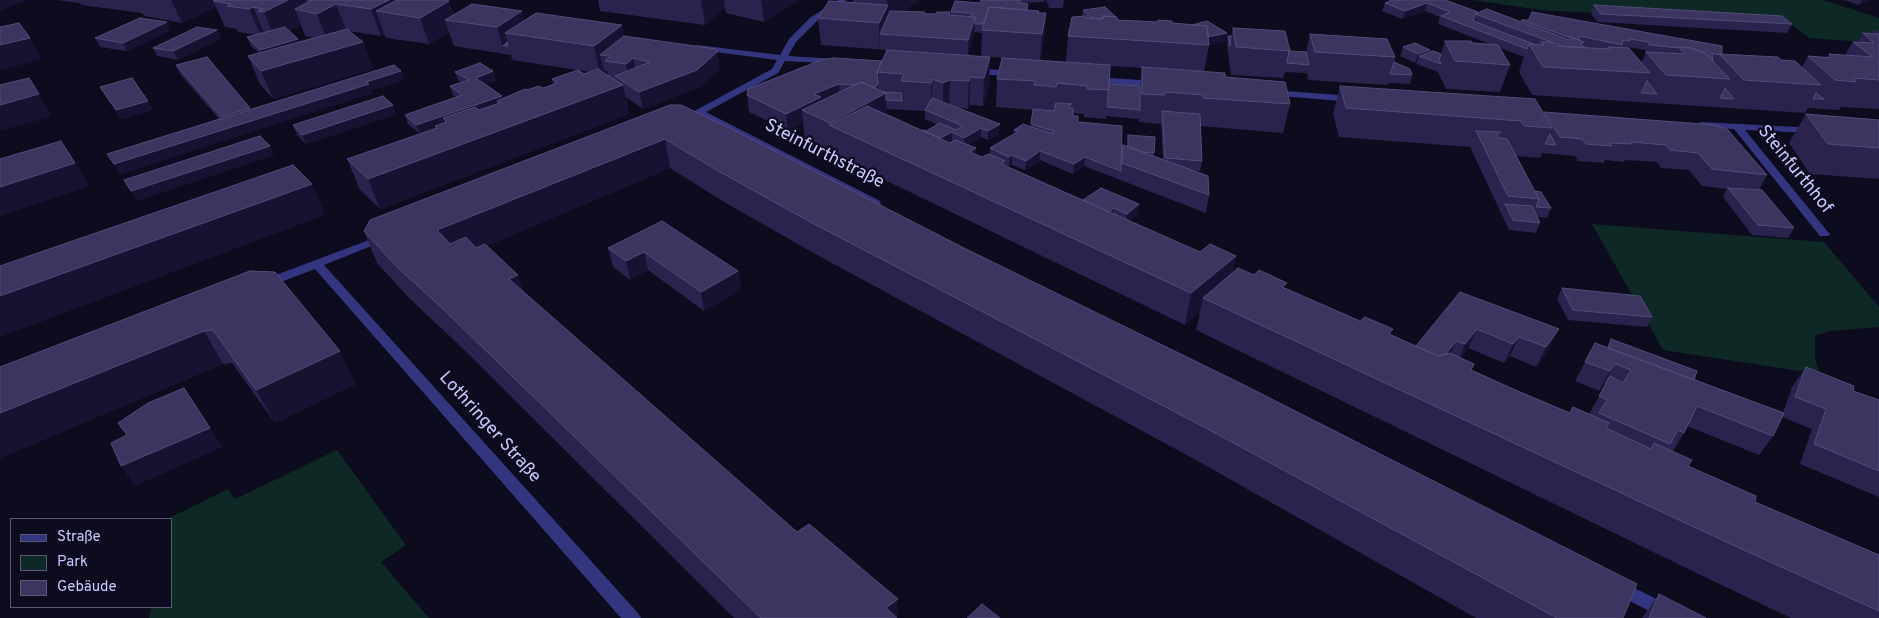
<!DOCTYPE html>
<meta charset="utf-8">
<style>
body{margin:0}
#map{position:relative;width:1879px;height:618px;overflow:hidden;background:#0d0b1e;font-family:Overpass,sans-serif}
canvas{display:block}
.legend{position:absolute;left:10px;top:518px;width:162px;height:90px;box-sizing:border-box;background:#0d0b1e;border:1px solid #595778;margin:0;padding:6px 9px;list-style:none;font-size:15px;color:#ccc8ff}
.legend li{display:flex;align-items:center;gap:10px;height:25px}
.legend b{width:25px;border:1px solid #595778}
</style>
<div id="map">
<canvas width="1879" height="618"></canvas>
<ul class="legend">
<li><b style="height:6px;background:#34357f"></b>Straße</li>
<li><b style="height:14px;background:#0e2826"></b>Park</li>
<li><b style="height:14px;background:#3b3560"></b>Gebäude</li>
</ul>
</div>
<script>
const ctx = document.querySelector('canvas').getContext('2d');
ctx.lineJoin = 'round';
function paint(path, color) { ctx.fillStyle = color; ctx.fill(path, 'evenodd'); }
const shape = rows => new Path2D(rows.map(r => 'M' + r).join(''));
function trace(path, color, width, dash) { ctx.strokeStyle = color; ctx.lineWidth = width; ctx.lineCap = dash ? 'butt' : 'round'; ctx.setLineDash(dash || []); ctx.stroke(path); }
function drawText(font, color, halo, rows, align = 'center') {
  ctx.font = font + ' Overpass,sans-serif'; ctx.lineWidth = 4.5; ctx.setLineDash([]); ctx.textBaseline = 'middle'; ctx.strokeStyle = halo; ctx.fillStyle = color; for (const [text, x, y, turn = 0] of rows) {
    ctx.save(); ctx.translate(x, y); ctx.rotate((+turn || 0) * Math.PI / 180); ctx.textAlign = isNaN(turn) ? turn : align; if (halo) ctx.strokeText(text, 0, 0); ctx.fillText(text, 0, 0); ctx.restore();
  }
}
const green = shape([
 [1473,0,1823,0,1879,18,1879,35,1863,42,1809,38,1791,24,1540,10],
 [1592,224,1824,242,1879,307,1879,327,1829,331,1815,336,1815,356,1819,374,1663,350],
 [337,450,406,545,381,562,429,618,149,618,152,607,171,607,171,519,167,519,228,489,235,499]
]);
const minor = shape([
 [838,0,847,0,817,21,796,42,788,56,837,59,841,62,840,64,785,61,778,73,706,112,880,201,881,203,880,205,876,206,698,115,694,117,689,114,772,69,777,60,700,50,696,47,697,45,780,55,789,39,811,17,838,0],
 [974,68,1014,71,1019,74,1014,77,971,73,970,71,974,68],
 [1094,77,1156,81,1161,84,1156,87,1091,82,1089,80,1094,77],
 [1271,90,1353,96,1358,99,1353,102,1268,95,1268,91,1271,90],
 [1702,122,1815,128,1815,132,1812,133,1745,130,1828,232,1830,234,1828,236,1820,236,1734,129,1699,127,1699,123,1702,122],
 [385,234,389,235,391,237,389,239,324,265,638,613,641,618,621,618,315,269,268,287,260,287,258,284,260,281,385,234],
 [1618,580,1685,613,1688,618,1663,618,1612,592,1610,587,1612,582,1618,580]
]);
const wall = shape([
 [56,0,444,0,449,1,454,15,525,20,624,36,720,68,700,87,643,109,626,97,629,114,380,209,360,190,347,159,420,134,408,124,405,115,456,97,453,95,450,86,462,83,458,80,455,72,493,71,496,80,485,84,502,98,527,90,543,88,553,85,552,79,577,70,512,60,511,55,454,46,449,32,429,44,386,38,384,34,381,36,349,31,363,42,373,69,273,99,260,84,248,56,259,53,251,46,247,37,257,35,238,32,237,29,225,27,216,7,182,23,144,16,142,13,81,5,80,3],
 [301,25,305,36,315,38,299,42,298,39,289,31],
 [579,70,590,72,584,74],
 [604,71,607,71,608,76,602,72],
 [598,0,799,0,764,22,726,13,725,8,705,25,600,11],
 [853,0,919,0,904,11,936,14,950,12,950,15,951,15,951,12,980,3,981,0,1045,0,1044,2,1020,3,1028,10,1039,13,1046,13,1044,39,1040,61,1066,62,1068,36,1082,16,1083,10,1117,18,1118,20,1172,23,1226,41,1209,45,1204,72,1225,77,1290,104,1283,133,1200,126,1202,161,1200,171,1192,170,1209,195,1206,213,1084,166,1073,174,1040,160,1025,170,1012,165,1009,166,1005,165,1083,200,1139,204,1138,214,1129,221,1200,252,1236,256,1232,274,1285,288,1416,346,1460,292,1550,348,1536,367,1510,356,1504,363,1468,348,1461,358,1474,364,1471,370,1570,413,1573,407,1589,414,1606,384,1604,384,1599,391,1575,381,1585,362,1607,348,1611,339,1694,380,1783,413,1792,387,1806,367,1853,391,1879,400,1879,497,1800,464,1812,429,1782,417,1773,436,1759,455,1687,426,1684,433,1673,451,1688,466,1755,502,1879,555,1879,618,1791,618,1711,580,1196,330,1200,312,1185,325,831,154,831,151,805,139,803,123,788,131,749,112,747,95,882,61,990,57,989,85,983,106,970,105,968,109,958,108,1000,124,999,134,988,140,981,137,968,145,976,148,976,154,982,157,990,154,990,148,1014,134,1014,130,1031,126,1033,110,996,107,997,79,1027,60,981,56,982,33,974,32,968,56,821,45,818,18,853,3],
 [1110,66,1142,68,1140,86,1109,84],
 [887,109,925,111,925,119,938,125,926,131,922,130,887,114],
 [1073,113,1084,114,1084,117,1106,119,1106,116,1138,119,1139,117,1139,122,1161,124,1161,122,1163,160,1154,156,1154,153,1128,135,1127,146,1123,145,1121,154,1078,122,1073,116],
 [1046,0,1064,0,1063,8,1049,8],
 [1445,0,1478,12,1520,22,1521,20,1528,20,1532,12,1722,54,1781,60,1802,67,1808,56,1827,57,1829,54,1845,55,1853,42,1858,42,1863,33,1873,34,1875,31,1879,31,1879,109,1841,107,1839,110,1808,108,1805,113,1532,95,1519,72,1524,57,1500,48,1510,65,1500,92,1446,89,1438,72,1416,64,1417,62,1415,63,1400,56,1403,47,1441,54,1445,41,1490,44,1438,24,1440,17,1425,11,1402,19,1382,11,1385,3],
 [1627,47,1645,50,1645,53,1646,53,1641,63],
 [1845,0,1872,0,1859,5],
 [1594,5,1792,24,1787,33,1598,22,1591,14],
 [1233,28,1285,31,1289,51,1306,52,1310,34,1395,57,1394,62,1412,75,1410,84,1388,83,1387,85,1308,80,1307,73,1306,73,1285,72,1283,78,1231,75,1227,45,1228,36,1231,36],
 [171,30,127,51,100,47,95,38],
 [217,30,221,38,178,60,157,56,153,48],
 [176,65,251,109,404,80,371,90,372,93,120,174,107,154,219,119,180,74],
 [1340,86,1543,114,1544,112,1715,125,1767,175,1759,190,1794,228,1788,238,1752,235,1723,197,1727,189,1702,186,1689,170,1661,168,1657,162,1625,160,1624,162,1605,160,1604,163,1578,161,1575,156,1542,153,1540,158,1516,156,1535,191,1551,208,1547,218,1538,217,1540,223,1536,233,1509,230,1470,147,1339,137,1333,114],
 [100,87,148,101,153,110,121,119],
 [670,105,1623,618,1476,618,1194,459,819,256,724,202,670,168,486,246,524,293,797,532,898,618,734,618,456,342,410,299,377,263,364,231],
 [396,114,306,144,297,135,293,125],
 [1806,114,1879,120,1879,179,1810,174,1789,143],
 [662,221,738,271,741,290,704,311,648,270,630,280,613,267,608,248],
 [250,271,356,384,275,423,232,363,223,364,0,458,0,367],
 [1562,288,1652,317,1647,327,1568,320,1557,299],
 [1659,594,1706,618,1642,618]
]);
const shadedWall = shape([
 [2,0,27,0,0,11,0,1],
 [171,0,221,0,213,1,216,7,182,23],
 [288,0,306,0,311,13,295,9,301,25,275,38,264,12],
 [389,0,402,0,376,11,384,34,381,36,371,9],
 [701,0,724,0,725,8,705,25],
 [761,0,799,0,764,22],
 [887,0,919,0,889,22,880,34,880,49,879,23,888,6],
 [1862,0,1872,0,1859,5],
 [449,1,456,21,445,20,449,32,429,44,420,18],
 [1427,3,1425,11,1402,19,1405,11],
 [336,4,346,30,327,40,317,14],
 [253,7,264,33,261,35,249,9],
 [522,11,529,37,505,33,508,46,503,46,505,54,497,27],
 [1046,13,1044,39,1040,61,1042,34],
 [975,17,974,32,968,56,968,40],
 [167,22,171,30,127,51,123,43],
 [622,25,628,52,610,56,600,55,604,71,600,74,594,46],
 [217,30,221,38,178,60,173,51],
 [1227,33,1226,41,1208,45,1206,38],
 [30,38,42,59,0,70,0,45],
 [298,39,301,48,264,58,260,50],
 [363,42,373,69,273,99,261,71],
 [1430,50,1427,59,1419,56,1417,62,1415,63,1418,54],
 [717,52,720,68,700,87,643,109,639,92],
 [990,57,989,85,983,106,984,78],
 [633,58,636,74,629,80,626,64],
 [401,71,404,80,371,90,372,93,120,174,114,164],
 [493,71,496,80,479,87,476,78],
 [970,77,970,105,968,109,969,81],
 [932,79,932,107,931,111,931,83],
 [950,80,949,108,943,112,943,83],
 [839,84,840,100,802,110,803,123,788,131,786,114,814,94],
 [878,84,878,97,886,93,887,122,830,125,830,123,877,98,876,87],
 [623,85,629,114,380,209,368,179],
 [39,94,52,116,0,131,0,105],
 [502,96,504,105,497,101,499,107,447,122,443,118,446,125,435,126,436,129,420,134,416,125],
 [148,101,153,110,121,119,116,110],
 [393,105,396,114,306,144,302,135],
 [250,108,255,117,225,126,221,117],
 [1000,124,999,134,988,140,988,131],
 [981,128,981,137,964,147,964,138],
 [952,132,952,141,923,158,923,148],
 [665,139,670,168,449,262,437,230],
 [270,146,274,155,136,201,131,191],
 [976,148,975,178,970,152],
 [1040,151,1040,160,1025,170,1026,161],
 [1012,155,1012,165,1009,166,1009,157],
 [1085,157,1084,166,1073,174,1074,164],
 [75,163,89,186,0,216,0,187],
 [312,184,325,215,0,337,0,296],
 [1139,204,1138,214,1126,224,1127,214],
 [1114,208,1112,218,1107,213],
 [644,252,648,270,630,280,626,261],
 [1236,256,1229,288,1203,298,1200,312,1185,325,1191,293],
 [738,271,741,290,704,311,701,292],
 [518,275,529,307,509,279],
 [1287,283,1278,315,1282,287],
 [1477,329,1468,348,1457,364,1465,344],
 [1559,329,1550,348,1536,367,1546,347],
 [204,331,223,364,0,458,0,413],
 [1519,337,1510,356,1504,363,1513,344],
 [1456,341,1448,360,1415,384],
 [340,351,356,384,275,423,256,390],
 [1615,364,1604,384,1599,391,1610,371],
 [210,428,223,447,135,486,121,466],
 [898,599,898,618,887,618,886,608]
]);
const building = shape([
 [216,0,288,0,264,12,258,11,263,9,253,7,249,9,227,6,231,4,213,1,216,0],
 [309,0,389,0,371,9,336,4,317,14,295,9,312,0,309,0],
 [397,0,444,0,449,1,420,18,376,11,397,0],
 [981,0,1020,0,1020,3,1028,4,1027,10,989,7,983,24,975,24,975,17,971,16,972,13,951,12,955,1,980,3,981,0],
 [1392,0,1445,0,1478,12,1475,14,1473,21,1536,45,1529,44,1527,49,1441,16,1450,12,1427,3,1405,11,1385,3,1392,0],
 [829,1,888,5,879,23,818,18,829,1],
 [472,4,522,11,497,27,445,20,472,4],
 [1594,5,1782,16,1792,24,1601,14,1594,5],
 [989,7,1039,11,1038,13,1046,13,1042,34,982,30,989,7],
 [1105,7,1116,17,1103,16,1103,19,1091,18,1083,10,1105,7],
 [1487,9,1569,40,1573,38,1584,42,1580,44,1585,48,1562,46,1475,14,1487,9],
 [890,11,925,12,924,14,936,14,937,12,950,12,949,15,975,17,968,40,880,34,890,11],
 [1532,12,1722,46,1722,54,1719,54,1718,55,1712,53,1713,61,1705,53,1691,48,1679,47,1679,48,1649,45,1649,42,1630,39,1630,41,1623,40,1622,45,1580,36,1579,40,1573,38,1571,38,1521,20,1529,20,1532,12],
 [536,13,622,25,594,46,505,33,536,13],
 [1086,16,1086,18,1103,19,1103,16,1117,17,1117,20,1158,22,1158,20,1172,21,1172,23,1207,26,1209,45,1068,36,1072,17,1086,16],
 [140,18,167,22,123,43,95,38,140,18],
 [1207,21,1227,33,1208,37,1207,26,1192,25,1207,21],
 [19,23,30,38,0,45,0,27,19,23],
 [197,27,217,30,173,51,153,48,197,27],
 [285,27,298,39,260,50,247,37,285,27],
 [1233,28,1285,31,1290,51,1236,47,1233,28],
 [347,29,363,42,261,71,248,56,347,29],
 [1863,33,1879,34,1879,80,1853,78,1856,82,1835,80,1808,56,1833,58,1829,54,1873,57,1853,42,1874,43,1863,33],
 [1310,34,1387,39,1395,57,1315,52,1310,34],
 [624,36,716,49,717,52,697,70,639,92,615,76,650,62,633,58,626,64,605,61,610,56,600,55,624,36],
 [1228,36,1231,36,1230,46,1228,36],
 [1445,41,1471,41,1472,43,1498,45,1510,65,1455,61,1445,41],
 [507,42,508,46,503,46,507,42],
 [1541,42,1551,42,1554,46,1610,49,1608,47,1629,48,1650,73,1543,67,1529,44,1544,45,1541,42],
 [1415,43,1430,50,1418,54,1403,47,1415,43],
 [1679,47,1691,48,1705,53,1730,79,1666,75,1646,52,1685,54,1679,47],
 [887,50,990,57,984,78,970,77,969,81,950,80,943,83,932,79,931,83,901,81,904,74,877,72,887,50],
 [1289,51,1306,52,1309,65,1287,63,1289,51],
 [1433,51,1441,54,1439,60,1441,64,1419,56,1433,51],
 [1719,54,1778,57,1781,60,1795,61,1821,85,1744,80,1719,54],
 [207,57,250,108,221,117,176,65,207,57],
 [834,58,882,61,877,72,878,84,876,87,870,86,861,82,855,85,839,84,814,94,821,97,786,114,747,95,748,89,821,60,834,58],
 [1002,58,1110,65,1109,90,1087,89,1087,86,1057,83,1056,87,1034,85,1035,81,997,79,1002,58],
 [1394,62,1410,69,1412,75,1390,74,1394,62],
 [480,63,493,71,476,78,502,96,416,125,405,115,462,95,450,86,469,80,455,72,480,63],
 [394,65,401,71,366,82,369,84,114,164,107,154,394,65],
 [1142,67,1225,73,1225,77,1285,82,1290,104,1203,98,1203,95,1165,92,1165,95,1142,94,1142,67],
 [598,69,623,85,368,179,347,159,437,128,435,126,447,122,443,118,475,107,479,110,500,103,497,101,525,89,527,90,539,86,543,88,558,83,552,79,578,70,584,74,598,69],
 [29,78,39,94,0,105,0,85,29,78],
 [132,78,148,101,116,110,100,87,132,78],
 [1647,81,1657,94,1641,93,1647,81],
 [861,82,886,93,830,123,802,110,861,82],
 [1109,84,1140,86,1140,110,1107,107,1109,84],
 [1340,86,1535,99,1552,128,1524,126,1521,121,1346,108,1340,86],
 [1725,88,1734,99,1720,98,1725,88],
 [882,92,901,93,902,101,886,100,886,93,882,92],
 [1816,93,1824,99,1813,99,1816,93],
 [383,96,393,105,302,135,293,125,383,96],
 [932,98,1000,124,988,131,981,128,964,138,952,132,941,138,922,130,923,130,926,131,940,123,956,130,963,126,925,110,932,98],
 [1056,103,1072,104,1068,105,1073,109,1073,116,1078,116,1078,122,1122,126,1121,171,1085,157,1074,164,1040,151,1026,161,1012,155,1009,157,990,148,1019,131,1014,130,1023,124,1053,134,1053,131,1031,124,1033,109,1054,111,1056,103],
 [670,105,681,105,730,128,964,248,1240,383,1637,584,1623,618,1557,618,1202,426,816,225,720,172,665,139,437,230,450,244,466,237,476,248,485,244,518,275,509,279,797,532,809,524,898,599,886,608,897,618,761,618,443,309,397,267,364,231,370,220,670,105],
 [867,106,950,143,956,140,976,148,970,152,982,157,989,154,1005,161,1001,164,1200,252,1210,244,1236,256,1191,293,829,125,867,106],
 [1162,111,1200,114,1202,161,1165,158,1162,111],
 [1544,112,1715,125,1727,129,1767,175,1712,169,1698,153,1670,150,1666,145,1631,142,1632,144,1610,143,1612,146,1586,144,1582,139,1560,137,1544,112],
 [1806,114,1879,120,1879,148,1828,144,1806,114],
 [1476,131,1501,132,1497,135,1499,138,1507,139,1539,199,1508,196,1476,131],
 [1550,134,1556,145,1545,144,1550,134],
 [1128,135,1155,137,1154,153,1142,152,1128,147,1128,135],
 [260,136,270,146,131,191,124,180,260,136],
 [61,141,75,163,0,187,0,159,61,141],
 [1123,145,1208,176,1209,195,1122,163,1123,145],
 [293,165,312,184,0,296,0,266,293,165],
 [1101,188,1139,204,1127,214,1114,208,1109,212,1083,200,1101,188],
 [1728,188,1762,190,1794,228,1758,225,1728,188],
 [1535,191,1541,192,1551,208,1536,207,1539,199,1535,191],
 [1505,204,1532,206,1540,223,1513,220,1505,204],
 [662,221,738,271,701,292,644,252,626,261,608,248,662,221],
 [1238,268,1254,275,1259,270,1287,283,1282,287,1360,321,1365,317,1393,329,1389,334,1438,356,1450,353,1474,364,1471,370,1515,390,1570,413,1573,407,1609,423,1606,428,1651,449,1654,443,1692,460,1688,466,1756,496,1755,502,1879,555,1879,611,1737,547,1203,298,1238,268],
 [250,271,275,272,340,351,256,390,213,330,204,331,0,413,0,367,250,271],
 [1562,288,1640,296,1652,317,1573,310,1562,288],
 [1460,292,1559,329,1546,347,1519,337,1513,344,1477,329,1465,344,1456,341,1446,354,1438,356,1416,346,1460,292],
 [1611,339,1697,371,1694,380,1608,348,1611,339],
 [1595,343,1784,413,1773,436,1697,406,1684,433,1678,430,1670,444,1599,413,1607,400,1599,396,1610,376,1623,383,1631,370,1615,364,1610,371,1585,362,1595,343],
 [1806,367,1854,386,1853,391,1879,400,1879,471,1814,444,1826,409,1795,397,1806,367],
 [184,388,210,428,121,466,111,443,127,435,118,423,148,403,184,388],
 [1659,594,1706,618,1649,618,1659,594],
 [982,604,1000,618,967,618,982,604]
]);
const streetNames = [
 ["Steinfurthstraße",824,155,27],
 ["Steinfurthhof",1794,170,51],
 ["Lothringer Straße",489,428,48]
];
paint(green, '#0e2826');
paint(minor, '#34357f');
paint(wall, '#29234d');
paint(shadedWall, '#171232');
paint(building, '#3b3560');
trace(building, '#524c79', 1);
drawText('18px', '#ccc8ff', '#0d0b1e', streetNames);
</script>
